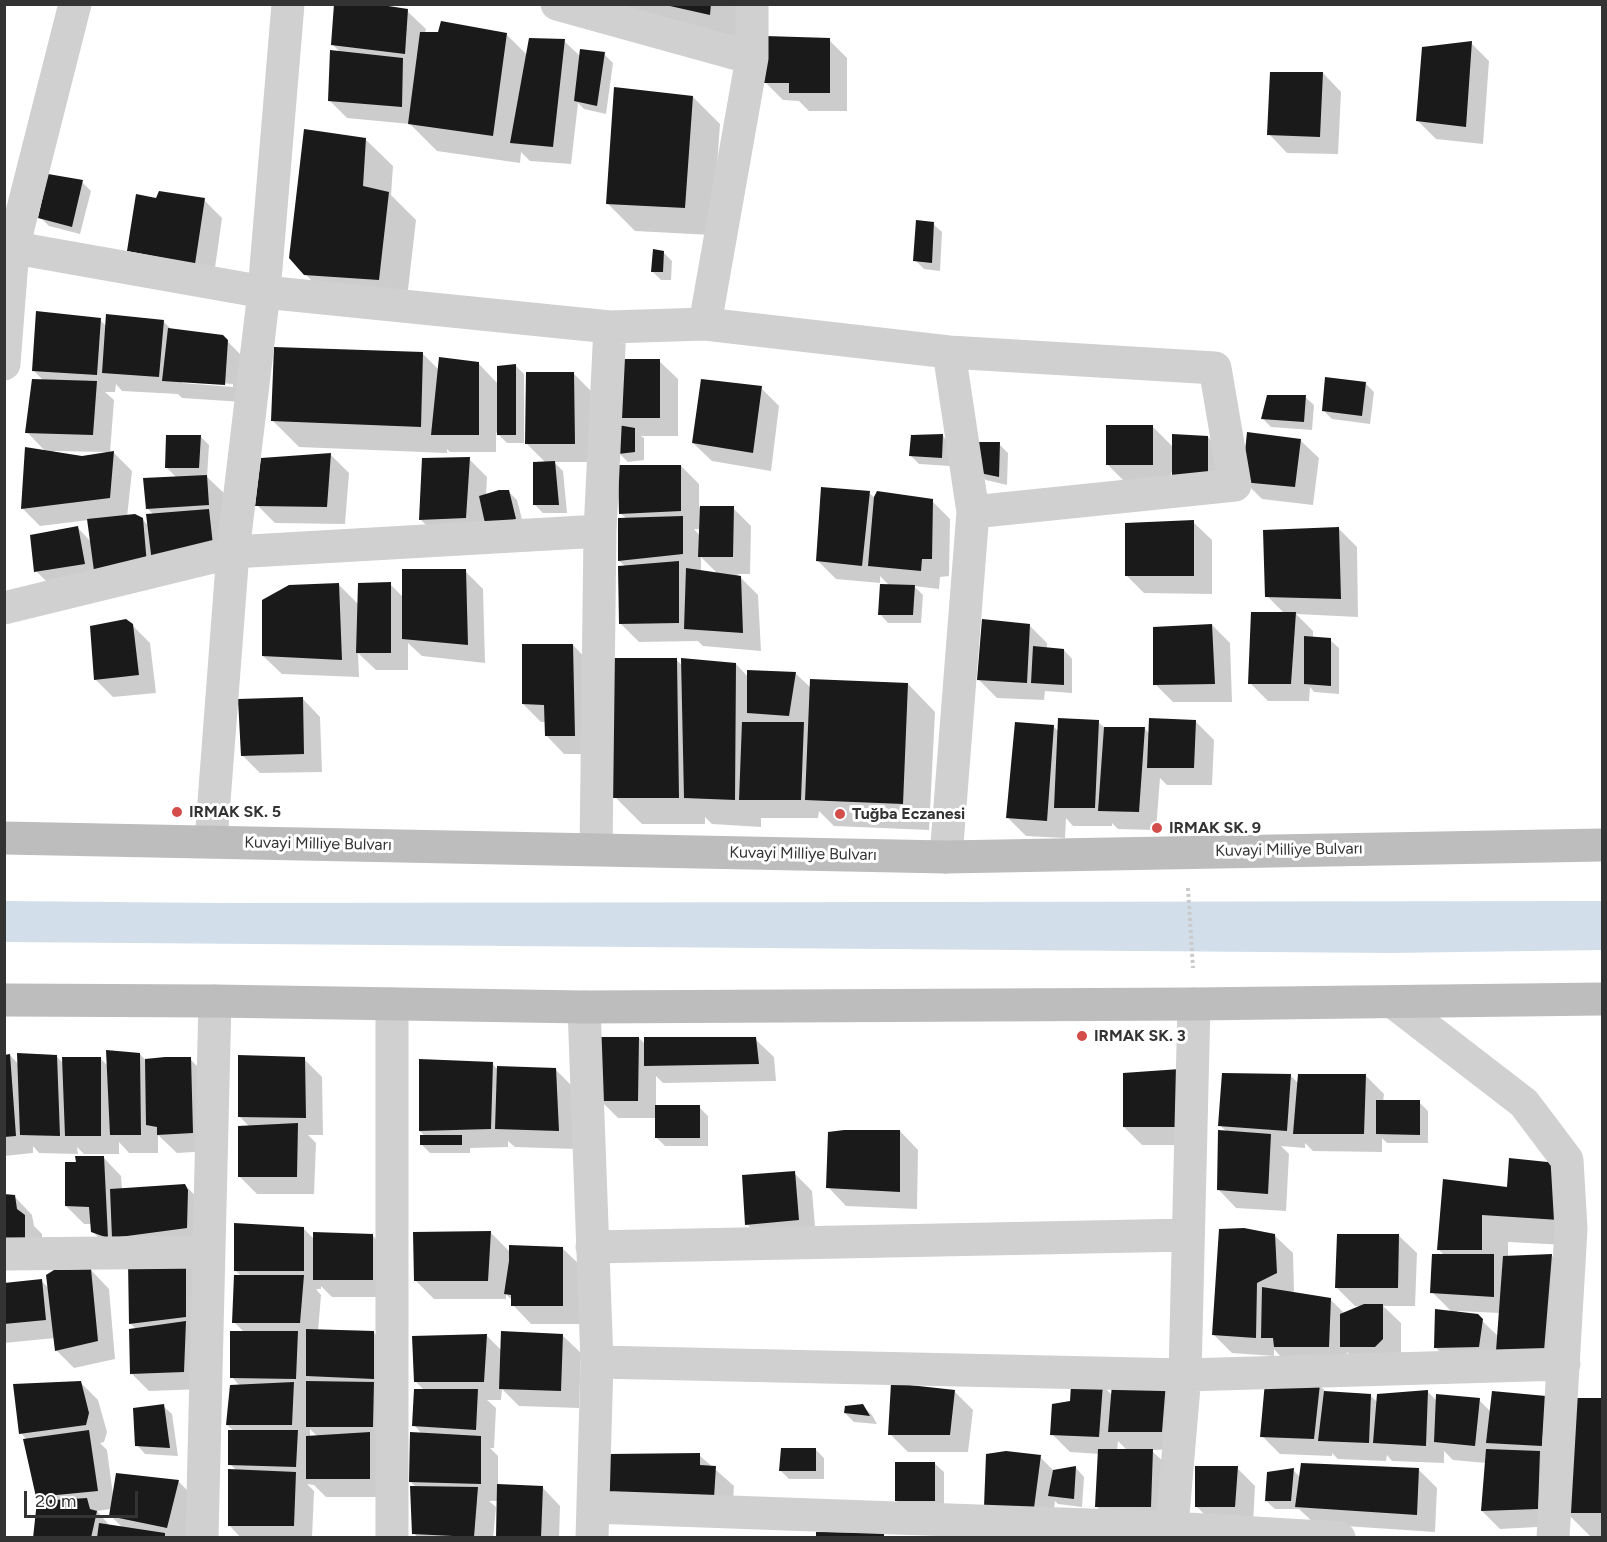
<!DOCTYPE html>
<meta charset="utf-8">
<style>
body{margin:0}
#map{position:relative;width:1607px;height:1542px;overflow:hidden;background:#fff;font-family:Figtree,sans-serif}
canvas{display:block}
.frame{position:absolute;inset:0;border:6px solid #333;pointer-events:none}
.scale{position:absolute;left:24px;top:1491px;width:114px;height:27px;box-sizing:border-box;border:3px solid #333;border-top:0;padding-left:8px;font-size:18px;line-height:21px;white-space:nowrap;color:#333;-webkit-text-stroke:4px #fff;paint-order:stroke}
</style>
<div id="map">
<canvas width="1607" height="1542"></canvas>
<div class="frame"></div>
<div class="scale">20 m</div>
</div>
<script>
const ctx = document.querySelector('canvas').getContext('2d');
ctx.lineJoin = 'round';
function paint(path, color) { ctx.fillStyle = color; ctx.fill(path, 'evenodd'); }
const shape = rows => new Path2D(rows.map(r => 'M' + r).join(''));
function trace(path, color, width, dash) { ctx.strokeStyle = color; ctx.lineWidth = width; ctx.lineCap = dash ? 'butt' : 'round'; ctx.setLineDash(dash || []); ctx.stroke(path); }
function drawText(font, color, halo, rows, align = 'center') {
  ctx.font = font + ' Figtree,sans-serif'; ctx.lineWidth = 6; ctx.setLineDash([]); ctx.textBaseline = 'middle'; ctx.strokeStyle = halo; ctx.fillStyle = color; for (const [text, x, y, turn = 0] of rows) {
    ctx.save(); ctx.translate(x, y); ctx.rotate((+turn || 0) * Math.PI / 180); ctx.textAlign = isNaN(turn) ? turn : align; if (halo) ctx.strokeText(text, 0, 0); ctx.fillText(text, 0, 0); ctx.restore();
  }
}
const water = shape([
 [5,901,220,903,1602,901,1602,950,1390,953,5,942]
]);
const shadow = shape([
 [613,4,741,4,736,41],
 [407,11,426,29,425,33,506,34,527,55,564,41,581,57,604,54,613,63,606,114,584,109,578,103,571,164,530,161,521,152,520,163,437,151,410,124,347,118,329,100,341,53,333,45],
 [829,40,847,58,847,111,809,111,799,101,783,100,765,82],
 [1471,43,1489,61,1483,144,1436,139,1418,121],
 [1323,73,1341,92,1338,154,1287,153,1269,134],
 [693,97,720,124,712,235,635,231,608,204],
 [365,139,393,166,391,195,416,220,406,307,333,301,305,274],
 [82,182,91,191,80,234,49,226,40,217],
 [157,200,204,200,222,218,213,282,147,269],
 [933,224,942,232,940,271,924,269,915,260],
 [663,252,672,261,671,280,661,280,652,271],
 [100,320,106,326,163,321,172,330,223,337,246,360,243,402,182,398,178,394,122,391,116,384,115,392,105,392,114,400,110,453,114,453,132,471,127,517,142,519,149,526,154,515,147,508,177,478,166,467,200,436,209,445,207,477,225,494,231,571,171,580,54,589,36,571,78,528,91,542,89,520,40,526,22,508,46,452,27,432,44,381,33,370],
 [182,380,233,384,233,387,182,383],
 [54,451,105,452,106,454,82,457,54,453],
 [422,353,439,370,478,363,498,384,515,365,524,374,524,443,507,443,496,432,496,452,450,452,447,449,447,453,299,447,272,420],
 [659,361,678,379,678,436,641,436,644,438,644,460,628,462,619,453,624,428,615,418],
 [573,373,591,391,592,462,554,462,563,471,567,513,543,513,534,504,546,463,527,444],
 [1365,383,1374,392,1370,424,1332,419,1323,410],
 [761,388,779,406,771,471,712,461,693,443],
 [1305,397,1314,405,1312,430,1271,427,1263,419],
 [1153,427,1173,447,1208,437,1217,446,1217,483,1182,483,1171,472,1171,482,1125,482,1107,464],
 [943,436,951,445,950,466,919,464,910,455],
 [1300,440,1319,458,1313,505,1262,499,1244,481],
 [999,444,1008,453,1007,485,986,480,977,471],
 [331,455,349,473,345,524,275,523,257,505],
 [469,459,487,477,486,496,508,491,517,500,524,527,484,518,483,535,438,537,420,519],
 [681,466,699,484,699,507,733,508,751,526,750,574,737,574,758,595,761,651,703,646,698,641,639,642,621,624,625,566,619,561,627,519,620,513],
 [694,529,701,529,700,536],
 [701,557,718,574,701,572],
 [869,493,875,498,932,501,950,519,949,576,940,577,939,589,914,586,923,595,921,623,888,623,880,614,890,586,880,576,880,583,836,579,818,561],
 [1193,522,1212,540,1212,594,1144,593,1126,575],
 [1339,529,1357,547,1358,617,1296,614,1313,631,1313,638,1330,640,1339,648,1339,694,1314,692,1310,687,1309,701,1268,701,1250,683,1284,613,1267,596],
 [465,571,483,589,485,663,422,656,408,643,408,670,376,670,358,653,359,677,282,674,263,656,339,585,359,605,390,584,403,597],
 [132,625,150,643,156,693,113,697,95,679],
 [1029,625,1047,643,1047,649,1064,650,1072,659,1072,693,1045,691,1044,700,997,698,979,680],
 [1212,625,1230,643,1232,702,1173,702,1155,684],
 [573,645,591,664,593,754,564,754,546,735,546,722,541,722,523,704],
 [676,660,683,666,736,664,749,678,795,673,811,688,908,684,935,712,929,830,834,826,819,811,818,818,761,818,761,827,712,824,705,817,705,824,642,824,615,797],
 [302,698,320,717,322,772,260,773,242,755],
 [1098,722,1105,728,1144,728,1150,734,1196,722,1214,740,1212,785,1167,785,1160,778,1156,830,1118,829,1112,823,1112,826,1073,826,1066,818,1065,838,1026,836,1008,818,1053,726,1059,732],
 [639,1038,645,1044,755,1039,774,1057,776,1081,663,1083,656,1076,656,1107,699,1107,708,1116,708,1146,665,1146,656,1137,656,1118,618,1118,600,1100],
 [140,1054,146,1061,190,1059,208,1077,210,1151,177,1153,158,1135,158,1153,129,1153,119,1142,119,1154,84,1154,77,1147,78,1154,39,1153,33,1146,33,1153,4,1156,4,1056,10,1055,19,1065,56,1056,64,1064,101,1059,108,1066],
 [304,1059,322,1077,323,1135,308,1135,316,1143,314,1194,257,1194,239,1176,250,1127,240,1117],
 [492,1063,496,1068,556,1070,574,1088,576,1149,515,1147,508,1141,508,1147,470,1148,470,1153,430,1153,422,1145,426,1137,420,1131],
 [1124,1074,1198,1145,1142,1145,1124,1127],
 [1291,1076,1299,1084,1366,1076,1384,1094,1383,1102,1419,1102,1428,1111,1428,1143,1387,1143,1382,1138,1382,1152,1313,1151,1305,1143,1305,1148,1281,1146,1289,1154,1286,1211,1236,1208,1218,1189,1227,1132,1220,1125],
 [900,1131,918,1150,917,1209,846,1206,828,1187],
 [103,1157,121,1176,122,1189,185,1185,203,1204,205,1246,111,1250,93,1232,92,1224,84,1224,66,1206,78,1163],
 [1510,1159,1585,1246,1508,1242,1508,1257,1551,1255,1569,1273,1562,1368,1453,1365,1435,1347,1453,1313,1432,1292,1444,1255,1438,1249,1508,1189],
 [1457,1311,1500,1313,1499,1337,1477,1316,1457,1313],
 [794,1173,812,1191,816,1238,765,1242,747,1224],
 [14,1196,32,1215,34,1226,42,1234,42,1257,4,1259],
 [303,1228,314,1239,373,1236,391,1254,390,1297,332,1297,321,1286,321,1289,316,1289,321,1295,318,1331,374,1333,392,1351,388,1497,326,1497,314,1485,307,1484,314,1491,312,1538,241,1538,230,1526,237,1471,230,1464,234,1431,227,1425,240,1386,232,1377,244,1332,234,1322,242,1277,236,1271],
 [310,1429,318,1437,310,1437],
 [491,1233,511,1253,562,1248,581,1266,581,1324,531,1324,513,1305,513,1301,506,1294,506,1299,434,1299,416,1281],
 [1274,1235,1293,1253,1294,1291,1291,1293,1330,1299,1344,1313,1363,1306,1355,1306,1337,1288,1398,1235,1417,1253,1415,1306,1383,1306,1401,1323,1401,1357,1359,1364,1347,1352,1346,1364,1280,1356,1274,1349,1274,1356,1232,1353,1214,1335],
 [130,1262,186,1262,204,1280,202,1389,149,1391,131,1373,137,1330,131,1324],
 [91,1270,109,1289,115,1359,74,1368,56,1350,55,1338,4,1343,4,1285,41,1281,49,1288],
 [486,1335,502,1351,562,1335,581,1353,579,1408,519,1406,502,1389,501,1400,487,1400,496,1408,494,1448,490,1448,498,1456,498,1486,542,1487,560,1506,559,1538,497,1538,498,1501,489,1501,496,1507,493,1538,418,1538,414,1533,417,1488,410,1481,423,1435,414,1425,424,1390,416,1382],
 [80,1382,98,1400,107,1432,104,1442,100,1443,107,1450,113,1495,118,1474,179,1482,197,1500,187,1538,34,1538,43,1502,37,1497,27,1440,21,1433],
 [111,1509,110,1515,123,1528,110,1526,97,1511],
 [1165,1383,1183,1401,1180,1449,1151,1450,1171,1469,1169,1524,1114,1524,1096,1506,1100,1454,1070,1452,1052,1434,1071,1403,1102,1385,1113,1396],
 [1118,1441,1128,1451,1117,1450],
 [1319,1385,1327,1393,1370,1395,1378,1403,1428,1392,1437,1401,1479,1400,1491,1412,1565,1400,1602,1400,1602,1538,1592,1538,1567,1513,1555,1526,1500,1529,1482,1511,1486,1463,1453,1460,1444,1451,1444,1463,1392,1461,1387,1455,1386,1461,1338,1459,1332,1453,1332,1456,1280,1454,1262,1436],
 [955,1392,973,1410,968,1452,908,1452,890,1434],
 [163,1406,172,1414,178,1456,145,1454,137,1445],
 [863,1406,872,1415,877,1424,854,1422,845,1413],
 [815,1449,824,1458,824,1479,789,1479,780,1470],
 [699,1455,734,1486,732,1516,627,1516],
 [1040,1457,1054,1471,1076,1468,1084,1477,1082,1507,1058,1504,1055,1501,1052,1526,1003,1524],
 [935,1464,944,1472,944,1509,905,1509,896,1500],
 [1237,1468,1255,1486,1253,1524,1214,1524,1196,1506],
 [1293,1470,1300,1477,1419,1470,1437,1488,1435,1532,1315,1524,1299,1509,1275,1509,1266,1501]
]);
const building = shape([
 [334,4,375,4,408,9,405,54,331,45],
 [661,4,711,4,710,15],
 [441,21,507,33,493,136,408,124,420,32,438,32],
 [765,36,830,38,830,93,789,93,789,83,763,83],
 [529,38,565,39,553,147,510,143],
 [1472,41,1466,127,1416,121,1422,47],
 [580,49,605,52,597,106,574,101],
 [330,50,403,58,402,107,328,101],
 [1270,72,1323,72,1320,137,1267,135],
 [614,87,693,96,685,208,606,204],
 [304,129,366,138,363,186,389,192,379,280,304,275,289,258],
 [48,174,83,180,72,227,38,218],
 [159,191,205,198,195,264,127,251,136,194,156,198],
 [916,220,934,222,932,263,913,261],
 [653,249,664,251,663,272,651,272],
 [36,311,101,318,97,375,32,371],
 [106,314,164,320,159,377,102,373],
 [168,328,223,335,228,340,225,385,162,381],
 [274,347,423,352,421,427,271,421],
 [439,357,479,362,479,435,431,435],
 [615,359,660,359,660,418,613,418],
 [516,364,516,435,497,435,497,366],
 [526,372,574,372,575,444,525,444],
 [1325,377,1366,382,1362,416,1322,411],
 [32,379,97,381,93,435,25,433],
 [701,379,762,386,753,453,692,443],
 [1267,395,1306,395,1304,422,1261,419],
 [618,425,635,428,635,452,618,454],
 [1106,425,1153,425,1153,465,1106,465],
 [1247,432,1301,439,1295,487,1242,482],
 [943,434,942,458,909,456,911,435],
 [1172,434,1208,436,1208,475,1172,475],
 [166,435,201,435,199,468,165,468],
 [973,442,1000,442,999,477,975,472],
 [25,447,82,456,114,451,110,498,21,509],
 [331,453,327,507,255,506,261,458],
 [470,457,466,518,419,520,422,458],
 [555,461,559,505,533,505,533,462],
 [618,465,681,465,681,511,619,514],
 [207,475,209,505,146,509,143,478],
 [821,487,870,491,862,566,816,561],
 [499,490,509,490,516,519,486,528,479,496],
 [877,491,933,499,932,559,922,559,921,571,868,566,874,497],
 [700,506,734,506,733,557,698,557],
 [209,509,214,554,152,562,146,514],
 [135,514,143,518,147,565,94,571,87,519],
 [683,516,683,554,618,561,618,518],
 [1194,520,1194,576,1125,576,1125,523],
 [78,526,85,564,34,572,30,535],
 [1339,527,1341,599,1265,597,1263,530],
 [679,561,679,623,619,624,618,566],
 [686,568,741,576,743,633,684,629],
 [402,569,466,569,468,645,402,639],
 [391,582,391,653,356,653,358,583],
 [339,583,342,660,262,656,262,600,289,585],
 [880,584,915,585,913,615,878,615],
 [1251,612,1296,612,1291,684,1248,684],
 [126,619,133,624,139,675,94,680,90,626],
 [982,619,1030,624,1027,683,977,680],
 [1212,624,1215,684,1153,685,1153,627],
 [1304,636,1331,638,1331,686,1304,684],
 [522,644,573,644,575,736,545,736,544,705,522,704],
 [1033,646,1064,649,1064,685,1031,683],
 [611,658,677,658,679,798,613,798],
 [681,658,736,663,735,800,684,798],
 [747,670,796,672,789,716,747,713],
 [810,679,908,683,903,804,805,800],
 [303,697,304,754,241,756,238,699],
 [1058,718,1099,720,1095,808,1054,808],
 [1149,718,1196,720,1194,768,1147,768],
 [742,722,804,722,801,800,739,800],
 [1015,722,1054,725,1047,821,1006,818],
 [1104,727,1145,727,1139,812,1098,811],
 [599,1037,639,1037,638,1101,599,1101],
 [644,1037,756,1037,759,1064,644,1066],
 [106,1050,140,1053,141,1135,110,1135],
 [17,1053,57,1055,60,1136,20,1135],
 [10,1054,16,1136,4,1137,4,1055],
 [238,1055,305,1057,306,1118,238,1117],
 [62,1057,101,1057,101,1136,65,1136],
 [165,1057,191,1057,193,1133,157,1135,157,1127,146,1125,145,1059],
 [419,1059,493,1062,491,1129,419,1131],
 [497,1066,556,1068,559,1131,495,1129],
 [1180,1069,1181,1127,1123,1127,1123,1073],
 [1222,1073,1291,1074,1287,1131,1218,1126],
 [1298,1074,1366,1074,1364,1134,1293,1134],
 [1376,1100,1420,1100,1420,1135,1376,1134],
 [655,1105,700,1105,700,1138,655,1138],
 [298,1123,297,1177,238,1177,238,1126],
 [844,1130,900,1130,900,1192,826,1188,828,1132],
 [1218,1130,1271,1134,1268,1194,1217,1190],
 [420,1135,462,1135,462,1145,420,1145],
 [75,1156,104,1156,108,1238,91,1232,89,1207,65,1206,65,1162,76,1162],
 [1509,1158,1557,1163,1559,1220,1482,1215,1482,1250,1437,1250,1443,1179,1507,1187],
 [795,1171,799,1220,745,1225,742,1175],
 [185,1184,188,1190,187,1228,112,1238,110,1189],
 [4,1194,15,1195,17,1209,25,1215,25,1240,4,1241],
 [234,1223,304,1227,304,1271,234,1271],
 [1244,1228,1275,1234,1277,1273,1257,1283,1256,1338,1212,1335,1219,1229],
 [491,1231,488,1281,414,1281,413,1232],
 [313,1232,373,1234,373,1280,313,1280],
 [1337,1234,1399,1234,1398,1288,1335,1288],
 [509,1245,563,1247,563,1306,511,1306,511,1295,504,1294,509,1261],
 [1432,1254,1494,1254,1494,1297,1430,1293],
 [1552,1254,1544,1351,1496,1351,1503,1256],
 [128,1261,186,1261,186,1317,129,1324],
 [91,1269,98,1341,55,1351,46,1275,54,1270],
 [234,1275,304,1275,300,1323,232,1323],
 [42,1279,46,1320,4,1324,4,1283],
 [1262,1287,1331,1298,1329,1347,1274,1347,1273,1338,1261,1338],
 [1364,1304,1383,1304,1383,1339,1375,1347,1340,1347,1340,1314],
 [1435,1309,1478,1314,1483,1319,1479,1347,1434,1348],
 [186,1321,184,1372,130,1374,129,1329],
 [306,1329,374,1331,374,1379,306,1376],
 [230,1331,298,1331,296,1379,230,1378],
 [501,1331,563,1334,561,1391,499,1389],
 [487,1334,484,1382,414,1382,412,1336],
 [81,1381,89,1413,86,1425,19,1434,13,1384],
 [306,1381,374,1382,373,1427,306,1427],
 [294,1382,292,1425,226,1425,230,1385],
 [1166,1382,1162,1432,1108,1432,1112,1384],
 [1265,1382,1320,1384,1314,1439,1260,1437],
 [891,1383,955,1390,950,1435,888,1435],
 [1103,1384,1099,1437,1050,1435,1052,1404,1070,1401,1071,1385],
 [414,1389,478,1389,476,1430,412,1426],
 [1428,1390,1426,1446,1373,1443,1377,1394],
 [1324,1391,1371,1394,1369,1443,1318,1441],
 [1492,1391,1546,1396,1542,1446,1486,1443],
 [1436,1394,1480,1398,1475,1446,1434,1442],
 [1563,1398,1602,1398,1602,1513,1565,1513],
 [164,1404,170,1448,135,1446,133,1408],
 [863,1404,870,1416,844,1413,845,1406],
 [89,1430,98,1491,36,1497,23,1439],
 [228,1430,298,1430,296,1467,228,1465],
 [370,1432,370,1479,306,1479,306,1436],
 [410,1432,481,1436,481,1484,409,1482],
 [781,1448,816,1448,816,1471,779,1471],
 [1098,1449,1153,1449,1151,1507,1095,1507],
 [1486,1449,1540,1451,1538,1509,1481,1511],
 [1006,1451,1041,1455,1034,1508,984,1507,986,1454],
 [700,1453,700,1465,716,1466,714,1498,607,1498,609,1454],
 [895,1462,935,1462,935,1501,895,1501],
 [1301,1463,1419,1468,1417,1515,1295,1507],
 [1076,1466,1074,1499,1048,1496,1053,1470],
 [1195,1466,1238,1466,1235,1507,1195,1507],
 [1294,1468,1291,1501,1265,1501,1267,1472],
 [228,1469,296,1472,294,1526,228,1526],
 [116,1473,179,1480,167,1528,109,1516],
 [497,1484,543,1486,541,1538,496,1538],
 [410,1486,478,1487,474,1537,412,1534],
 [87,1498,90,1509,97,1511,91,1538,33,1538,37,1501],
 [99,1523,165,1533,165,1538,97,1538],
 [816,1532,884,1533,884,1538,816,1538]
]);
const path = shape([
 [1188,888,1193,968]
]);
const street = shape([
 [557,4,752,58],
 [4,246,264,292,610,327,705,324,949,352,1215,368,1235,485,973,512],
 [705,324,752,58,752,4],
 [4,364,13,248,75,4],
 [4,608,233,552,600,531],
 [211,841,233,552,264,292,288,4],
 [596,849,600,531,610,327],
 [946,857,973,512,949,352],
 [1393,1002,1524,1103,1567,1160,1571,1229,1553,1538],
 [584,1007,597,1362,592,1538],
 [592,1247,1188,1235],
 [4,1254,209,1252],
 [597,1362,1185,1375,1564,1364],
 [593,1507,1171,1528,1339,1538],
 [202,1538,215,1001],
 [392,1538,392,1004],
 [1171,1538,1185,1375,1194,1004]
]);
const secondary = shape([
 [4,838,946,857,1602,845],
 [4,1000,215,1001,584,1007,1194,1004,1602,999]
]);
const markers = [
 [177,812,6,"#d34d4b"],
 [840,814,6,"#d34d4b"],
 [1157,828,6,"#d34d4b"],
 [1082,1036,6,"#d34d4b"]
];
const poiNames = [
 ["IRMAK SK. 5",189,812],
 ["Tuğba Eczanesi",852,814],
 ["IRMAK SK. 9",1169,828],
 ["IRMAK SK. 3",1094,1036]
];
const streetNames = [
 ["Kuvayi Milliye Bulvarı",318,844,1],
 ["Kuvayi Milliye Bulvarı",1289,850,-1],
 ["Kuvayi Milliye Bulvarı",803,854,1]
];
paint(water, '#d2dfeb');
paint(shadow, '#0003');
paint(building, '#1a1a1a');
trace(path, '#cacaca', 4, [3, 3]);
trace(street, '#d0d0d0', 33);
trace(secondary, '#bdbdbd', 33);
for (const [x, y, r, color] of markers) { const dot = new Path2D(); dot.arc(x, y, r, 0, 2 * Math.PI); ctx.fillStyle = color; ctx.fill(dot); trace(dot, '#fff', 2); }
drawText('bold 16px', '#333', '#fff', poiNames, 'left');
drawText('16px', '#333', '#fff', streetNames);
</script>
